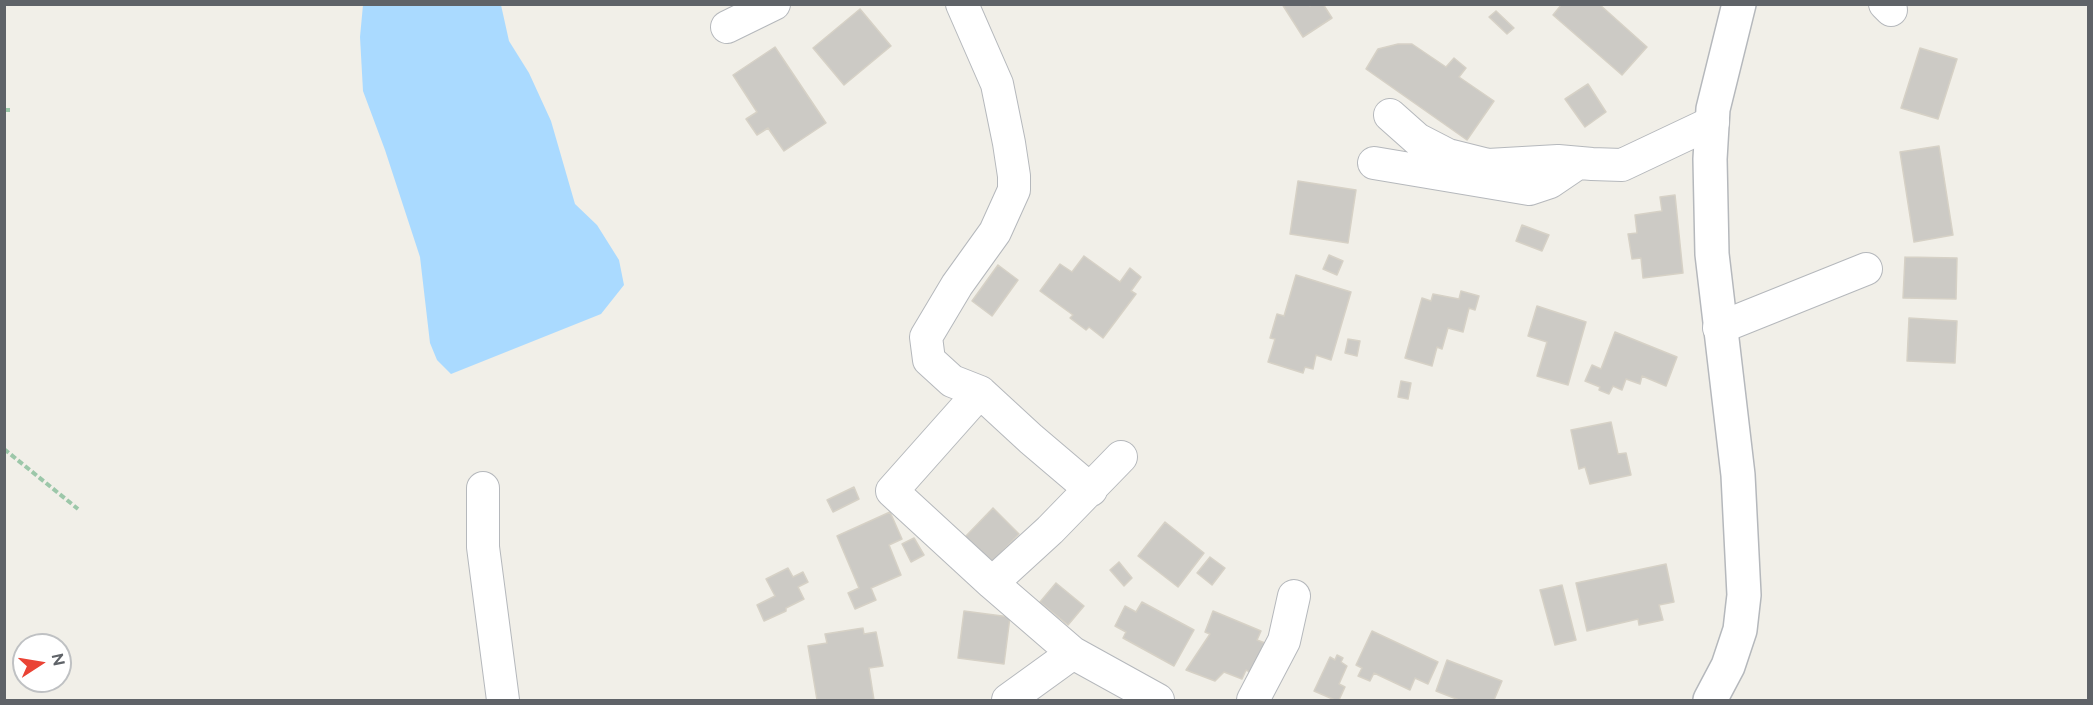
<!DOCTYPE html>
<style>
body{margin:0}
#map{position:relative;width:2093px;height:705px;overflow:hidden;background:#f1efe8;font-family:Raleway,sans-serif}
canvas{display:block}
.frame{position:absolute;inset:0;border:6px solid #5f6368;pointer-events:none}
.north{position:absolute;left:12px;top:633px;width:60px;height:60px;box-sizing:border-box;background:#fff;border:2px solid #bfc1c3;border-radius:50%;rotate:78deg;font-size:16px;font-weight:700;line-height:24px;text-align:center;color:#5f6368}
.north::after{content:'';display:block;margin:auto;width:21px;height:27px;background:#ea4335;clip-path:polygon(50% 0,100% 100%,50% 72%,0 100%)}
</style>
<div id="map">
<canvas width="2093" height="705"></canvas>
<div class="frame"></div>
<div class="north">N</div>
</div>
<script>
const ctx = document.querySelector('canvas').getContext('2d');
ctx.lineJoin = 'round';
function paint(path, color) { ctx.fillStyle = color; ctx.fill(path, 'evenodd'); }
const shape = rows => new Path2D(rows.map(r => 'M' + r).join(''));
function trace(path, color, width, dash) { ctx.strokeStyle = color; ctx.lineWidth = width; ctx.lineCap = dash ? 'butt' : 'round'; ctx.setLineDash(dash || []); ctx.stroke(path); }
const water = shape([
 [363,5,501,5,509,41,529,73,551,121,575,204,597,225,619,260,624,285,601,314,451,374,437,360,430,343,420,257,385,150,363,91,360,37]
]);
const building = shape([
 [1282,4,1308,4,1310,6,1313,4,1323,4,1332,18,1303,37,1282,4],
 [1562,4,1599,4,1647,47,1622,75,1553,15,1562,4],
 [860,9,891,46,844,85,813,48,860,9],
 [1496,11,1514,28,1507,34,1489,17,1496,11],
 [1398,44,1412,44,1446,67,1454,58,1466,68,1459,77,1494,101,1467,140,1366,69,1378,49,1398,44],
 [775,47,826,123,784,151,768,128,757,135,746,119,757,112,733,75,775,47],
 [1920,48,1957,59,1938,119,1901,108,1920,48],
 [1588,84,1606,112,1585,127,1565,99,1588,84],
 [1939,146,1953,235,1914,242,1900,152,1939,146],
 [1298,181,1356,190,1348,243,1290,234,1298,181],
 [1675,195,1683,273,1643,278,1641,258,1632,259,1628,234,1637,233,1635,215,1662,211,1660,197,1675,195],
 [1522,225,1549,235,1542,251,1516,241,1522,225],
 [1329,255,1343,261,1337,275,1323,269,1329,255],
 [1084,256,1120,282,1130,268,1141,277,1131,291,1136,294,1103,338,1089,327,1086,330,1070,318,1073,315,1040,291,1060,264,1072,272,1084,256],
 [1905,257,1957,258,1956,299,1903,298,1905,257],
 [998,265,1018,280,992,316,972,301,998,265],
 [1296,275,1351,292,1331,360,1316,355,1313,369,1305,367,1303,373,1268,362,1275,339,1270,338,1277,314,1284,316,1296,275],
 [1461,291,1479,296,1475,310,1469,308,1463,332,1448,328,1442,349,1437,347,1432,366,1405,358,1422,298,1431,301,1433,294,1459,299,1461,291],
 [1537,306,1586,322,1568,385,1537,376,1547,342,1528,336,1537,306],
 [1909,318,1957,321,1955,363,1907,361,1909,318],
 [1615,332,1677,357,1666,386,1642,376,1640,384,1626,379,1622,390,1613,386,1609,394,1599,390,1600,387,1585,381,1592,365,1601,369,1615,332],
 [1348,339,1360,341,1357,356,1345,353,1348,339],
 [1401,381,1411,383,1408,399,1398,397,1401,381],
 [1611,422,1618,454,1626,453,1631,475,1590,484,1585,467,1579,469,1571,430,1611,422],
 [854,487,859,499,833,512,827,500,854,487],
 [993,508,1019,534,990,564,964,538,993,508],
 [890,512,902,539,889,545,901,575,871,588,876,600,855,609,848,593,859,588,837,536,890,512],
 [1165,522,1204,553,1178,587,1138,556,1165,522],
 [914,538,924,555,911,562,902,544,914,538],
 [1210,557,1225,568,1212,585,1197,573,1210,557],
 [1119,562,1132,578,1124,586,1110,570,1119,562],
 [1666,564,1674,602,1659,605,1663,620,1639,625,1638,619,1587,631,1576,583,1666,564],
 [788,568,793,577,803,572,808,582,798,587,804,599,786,608,786,611,764,621,757,605,775,596,766,579,788,568],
 [1056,583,1084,606,1068,625,1040,602,1056,583],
 [1562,585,1576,640,1555,645,1540,590,1562,585],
 [1142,602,1194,630,1174,666,1123,638,1126,632,1115,626,1125,606,1136,612,1142,602],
 [964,611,1010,617,1004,664,958,658,964,611],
 [1213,611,1261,631,1257,640,1265,643,1252,673,1246,670,1242,679,1224,672,1215,681,1186,670,1210,634,1205,632,1213,611],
 [863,628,864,634,876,632,883,666,869,668,874,700,817,700,808,646,827,643,825,634,863,628],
 [1372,631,1438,662,1428,684,1415,678,1410,690,1374,673,1370,681,1358,676,1362,668,1356,665,1372,631],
 [1337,655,1343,658,1341,662,1347,666,1339,684,1345,687,1339,700,1335,700,1314,691,1330,657,1335,660,1337,655],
 [1447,660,1502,681,1494,700,1459,700,1436,691,1447,660]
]);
const path = shape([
 [4,110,11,110],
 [4,449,78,509]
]);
const minor = shape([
 [962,4,997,84,1009,143,1014,176,1014,190,995,232,957,285,926,337,929,360,952,381,980,392,892,491,992,583,1073,653,1158,700],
 [1885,4,1891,10],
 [727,27,774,4],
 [1390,115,1417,139,1448,155,1488,165,1558,161,1592,164,1622,165,1713,122],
 [1374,163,1529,189,1550,182,1578,163],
 [1719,328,1866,269],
 [980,392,1031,439,1091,490],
 [483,488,483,547,503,700],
 [992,583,1050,530,1121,457],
 [1008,700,1073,653],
 [1253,700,1284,641,1294,596]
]);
const tertiary = shape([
 [1710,700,1728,666,1740,630,1744,595,1738,475,1712,254,1710,159,1713,109,1739,4]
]);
paint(water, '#aadaff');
paint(building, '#cccac5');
trace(building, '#d6d1c6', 1.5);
trace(minor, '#b5b8bc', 34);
trace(tertiary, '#b5b8bc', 36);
trace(path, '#9cc7a9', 4, [6, 3]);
trace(minor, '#fff', 32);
trace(tertiary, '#fff', 33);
</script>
